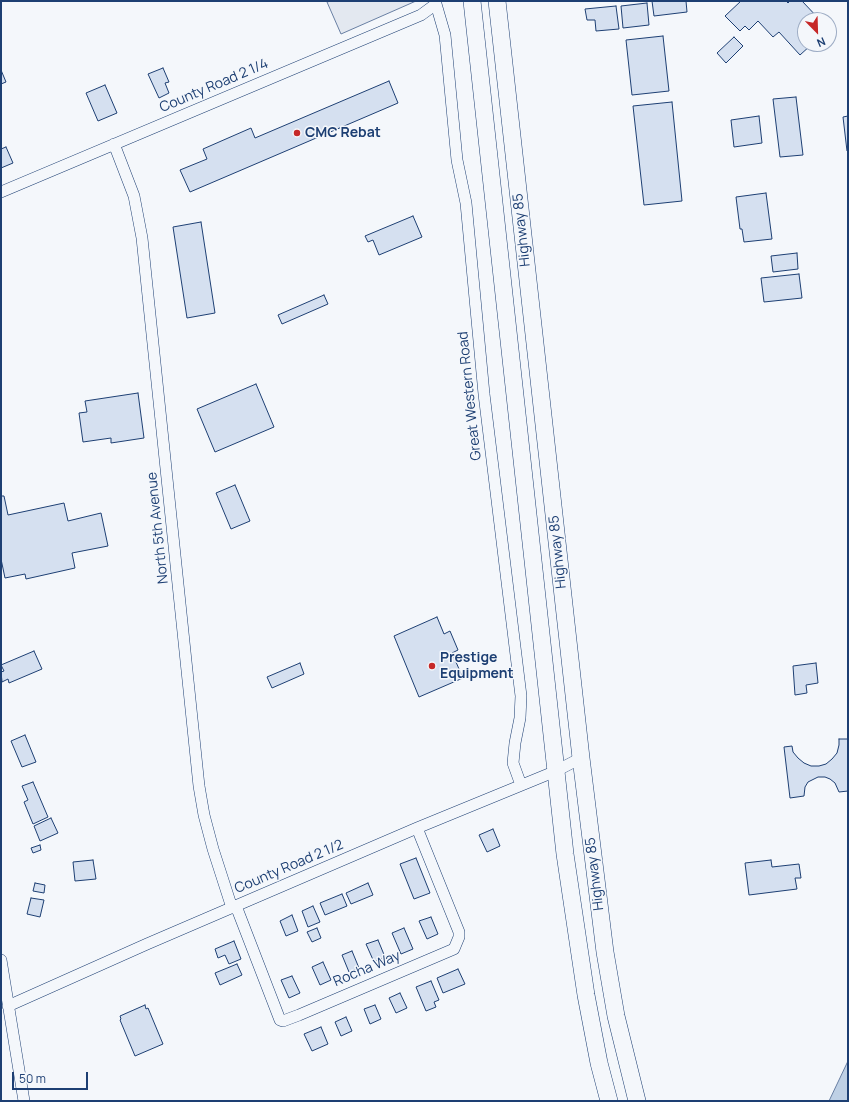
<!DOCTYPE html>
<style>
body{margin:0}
#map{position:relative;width:849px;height:1102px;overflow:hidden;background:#f4f7fb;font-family:Manrope,sans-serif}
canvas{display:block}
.frame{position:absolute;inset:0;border:2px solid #1d3f73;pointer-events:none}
.north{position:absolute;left:797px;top:12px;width:40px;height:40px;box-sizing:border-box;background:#f4f7fb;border:1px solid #9eadc5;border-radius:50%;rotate:157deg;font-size:11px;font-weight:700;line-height:16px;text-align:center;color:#1d3f73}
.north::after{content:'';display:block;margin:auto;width:14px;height:18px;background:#c62828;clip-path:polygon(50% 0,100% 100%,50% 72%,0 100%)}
.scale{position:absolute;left:12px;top:1072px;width:76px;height:18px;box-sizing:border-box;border:2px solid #1d3f73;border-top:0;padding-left:5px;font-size:12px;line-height:14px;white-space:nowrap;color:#1d3f73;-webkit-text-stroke:3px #f4f7fb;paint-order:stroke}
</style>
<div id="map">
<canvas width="849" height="1102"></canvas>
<div class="frame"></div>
<div class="north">N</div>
<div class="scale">50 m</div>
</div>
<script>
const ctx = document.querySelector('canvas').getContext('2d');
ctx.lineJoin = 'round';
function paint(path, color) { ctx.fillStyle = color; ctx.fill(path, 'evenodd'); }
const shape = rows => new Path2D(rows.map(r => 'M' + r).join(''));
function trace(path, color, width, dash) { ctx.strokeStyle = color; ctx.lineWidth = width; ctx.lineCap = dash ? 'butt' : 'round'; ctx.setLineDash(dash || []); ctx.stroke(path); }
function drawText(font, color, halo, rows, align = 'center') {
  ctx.font = font + ' Manrope,sans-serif'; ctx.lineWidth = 3; ctx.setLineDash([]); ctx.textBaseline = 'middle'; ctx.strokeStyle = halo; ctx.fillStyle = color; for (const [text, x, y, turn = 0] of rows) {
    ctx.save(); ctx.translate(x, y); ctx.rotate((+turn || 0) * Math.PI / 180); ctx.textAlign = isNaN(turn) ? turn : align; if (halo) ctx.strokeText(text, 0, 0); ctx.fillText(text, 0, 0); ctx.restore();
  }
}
const parking = shape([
 [331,1,416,1,341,34,327,2,331,1]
]);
const water = shape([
 [848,1061,848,1101,829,1101,848,1061]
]);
const building = shape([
 [652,1,686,1,687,12,654,16,652,1],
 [741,1,786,1,788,3,790,1,802,1,820,20,805,20,805,44,815,45,813,47,811,45,800,55,779,32,773,37,758,21,749,30,745,26,740,31,725,16,741,1],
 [647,3,649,25,623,28,621,6,647,3],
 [616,6,619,29,596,31,595,20,587,20,585,9,616,6],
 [663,36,669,91,632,95,626,40,663,36],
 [734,37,743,46,726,63,717,53,734,37],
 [163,68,169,82,165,83,169,93,159,98,148,74,163,68],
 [1,70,6,82,1,84,1,70],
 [389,81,398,103,190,192,180,170,207,159,203,149,251,128,255,138,389,81],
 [105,85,117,113,98,121,86,93,105,85],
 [796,97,803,155,780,157,773,99,796,97],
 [672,102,682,201,644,205,633,106,672,102],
 [759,116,762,143,734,147,731,120,759,116],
 [848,116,848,151,847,151,843,117,848,116],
 [6,147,13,163,1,168,1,149,6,147],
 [766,193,772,239,744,242,742,229,740,229,736,197,766,193],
 [413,216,422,237,379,255,373,240,368,242,365,236,413,216],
 [201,222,215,313,187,318,173,227,201,222],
 [797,253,798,269,773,272,771,256,797,253],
 [799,274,802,298,764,302,761,278,799,274],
 [324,295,328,304,282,324,278,315,324,295],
 [256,384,274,427,215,452,197,409,256,384],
 [138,393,144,438,111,443,111,438,83,442,79,413,87,412,85,401,138,393],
 [235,485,250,521,231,529,216,493,235,485],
 [1,496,4,496,8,515,64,503,68,521,101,513,108,546,72,553,75,568,26,579,25,574,5,578,1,559,1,496],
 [437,617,444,634,450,631,458,650,452,653,463,678,419,697,394,636,437,617],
 [34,651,42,669,9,683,8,679,2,682,1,672,4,671,1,665,34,651],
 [300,663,304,674,272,688,267,677,300,663],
 [816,663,818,683,806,685,807,693,795,695,793,666,816,663],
 [25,735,36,762,22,767,11,741,25,735],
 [839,739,848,739,848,791,839,792,835,783,830,779,825,777,818,777,808,782,805,787,804,796,790,798,784,747,792,746,793,752,798,758,804,763,811,766,819,766,826,764,832,759,837,753,839,745,839,739],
 [33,782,48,817,33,824,24,802,28,800,22,786,33,782],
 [51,818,58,833,40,841,34,826,51,818],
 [493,829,500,846,487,852,479,835,493,829],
 [40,845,41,850,33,853,31,848,40,845],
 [416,858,430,893,414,899,400,864,416,858],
 [93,860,96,879,75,881,73,862,93,860],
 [771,860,772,867,799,864,801,878,795,878,797,889,749,895,745,863,771,860],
 [35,883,45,885,44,893,33,891,35,883],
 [368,883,373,895,351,904,346,893,368,883],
 [342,894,347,906,325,915,320,903,342,894],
 [31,898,44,900,40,917,27,914,31,898],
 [313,906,320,922,308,927,302,911,313,906],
 [292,915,298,931,286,936,280,921,292,915],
 [431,917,438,934,427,939,419,921,431,917],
 [317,928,321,938,312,942,307,932,317,928],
 [404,928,413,949,401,954,392,933,404,928],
 [378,940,385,957,374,962,366,944,378,940],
 [234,941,241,959,229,964,225,955,218,958,215,949,234,941],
 [352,951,359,968,349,972,342,955,352,951],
 [323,962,331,980,320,985,312,967,323,962],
 [237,964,242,975,220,985,215,973,237,964],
 [458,969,465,984,443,993,437,978,458,969],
 [292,976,300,993,289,998,281,980,292,976],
 [431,981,439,1000,434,1002,436,1007,426,1011,416,987,431,981],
 [400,993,407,1008,396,1013,389,998,400,993],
 [145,1005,146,1009,148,1008,163,1044,135,1056,120,1020,121,1019,120,1016,145,1005],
 [375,1005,381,1019,370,1024,364,1009,375,1005],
 [346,1017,352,1031,341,1036,335,1022,346,1017],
 [321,1027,328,1044,312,1051,304,1034,321,1027]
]);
const minor = shape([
 [114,144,134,196,142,238,199,786,204,815,213,849,232,908],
 [1,192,421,15,436,4,445,35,457,160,466,203,484,394,521,696,520,718,515,743,513,763,521,785],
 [236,906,280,1020,283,1021,299,1015,454,949,459,937,459,932,417,828],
 [1,960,24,1101],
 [8,1006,147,944,417,828,556,771,581,758]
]);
const highway = shape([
 [472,1,565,854,586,995,599,1063,609,1101],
 [497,1,581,758,605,952,616,1016,637,1101]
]);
const markers = [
 [297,133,4,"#c62828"],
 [432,666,4,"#c62828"]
];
const streetNames = [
 ["County Road 2 1/4",214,86,-23],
 ["Highway 85",522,230,-96],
 ["Great Western Road",470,396,-96],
 ["North 5th Avenue",158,528,-96],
 ["Highway 85",558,552,-96],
 ["County Road 2 1/2",289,867,-23],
 ["Highway 85",595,874,-97],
 ["Rocha Way",367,969,-23]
];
const poiNames = [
 ["CMC Rebat",305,133],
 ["Prestige",440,658],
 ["Equipment",440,674]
];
paint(parking, '#e3e8f0');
trace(parking, '#687fa3', 1);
paint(water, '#bed0e5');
trace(water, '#687fa3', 1);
paint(building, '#d5e0f0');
trace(building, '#1d3f73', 1);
trace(minor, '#1d3f73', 12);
trace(highway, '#1d3f73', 18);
trace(minor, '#f4f7fb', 11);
trace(highway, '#f4f7fb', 17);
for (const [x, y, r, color] of markers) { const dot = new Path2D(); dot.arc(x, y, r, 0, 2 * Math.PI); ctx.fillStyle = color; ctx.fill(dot); trace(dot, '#f4f7fb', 1.5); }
drawText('14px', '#1d3f73', '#f4f7fb', streetNames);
drawText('bold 14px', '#1d3f73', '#f4f7fb', poiNames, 'left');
</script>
